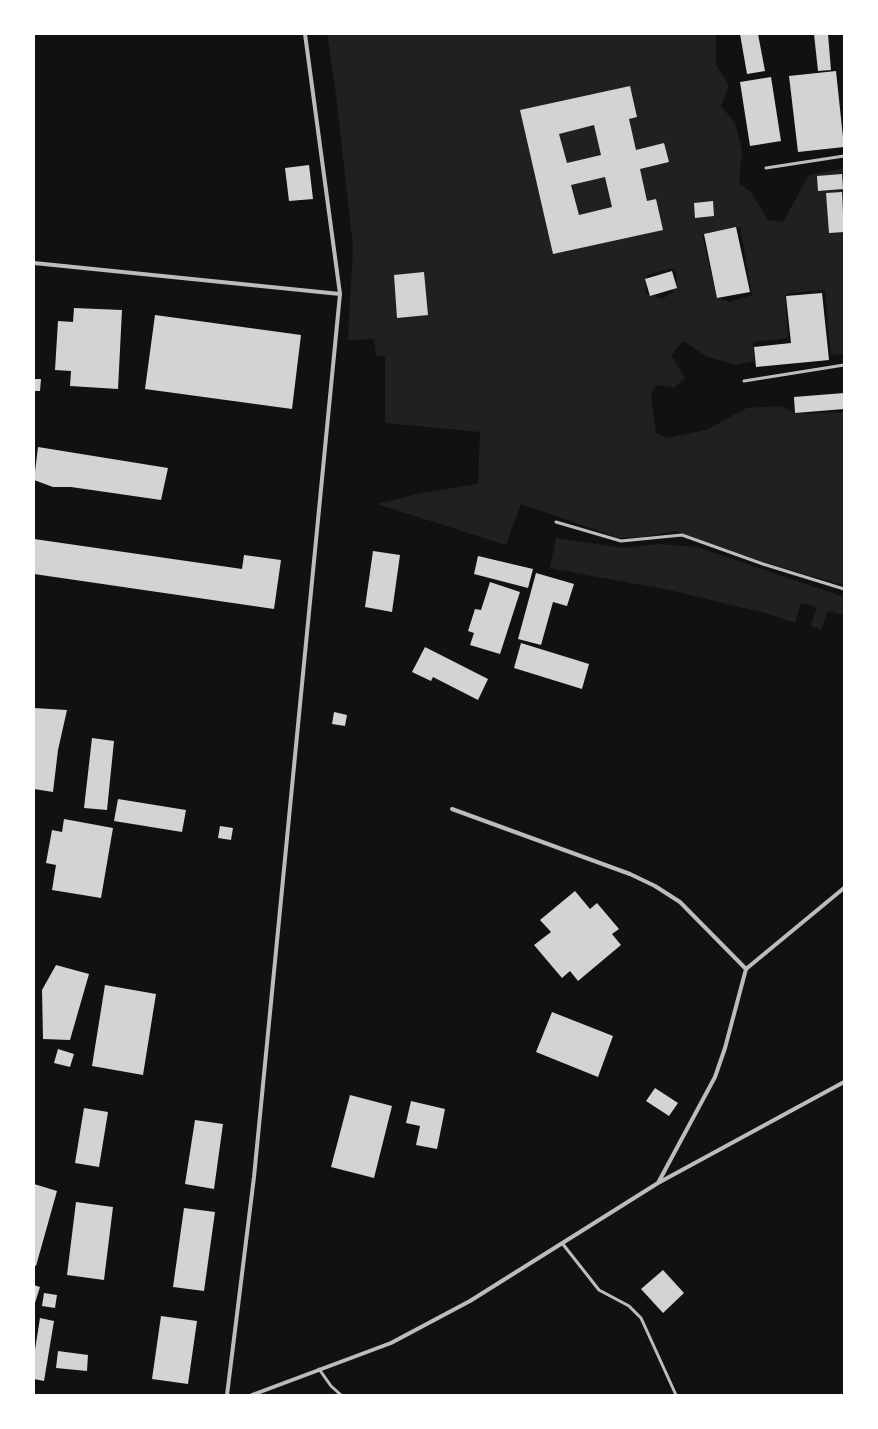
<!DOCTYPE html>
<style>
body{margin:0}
#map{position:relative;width:878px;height:1429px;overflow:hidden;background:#111;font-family:"Golos Text",sans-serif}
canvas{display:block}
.frame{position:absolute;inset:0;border:35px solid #fff;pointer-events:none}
</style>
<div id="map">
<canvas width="878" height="1429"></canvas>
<div class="frame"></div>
</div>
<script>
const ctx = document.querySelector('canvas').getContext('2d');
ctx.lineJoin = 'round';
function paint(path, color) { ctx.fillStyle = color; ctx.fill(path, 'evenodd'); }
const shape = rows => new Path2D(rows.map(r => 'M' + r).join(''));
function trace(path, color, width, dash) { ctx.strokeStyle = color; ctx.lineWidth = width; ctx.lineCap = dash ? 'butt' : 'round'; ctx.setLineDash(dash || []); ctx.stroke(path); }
const green = shape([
 [327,34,716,34,716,65,729,85,721,106,735,123,742,151,739,184,751,192,768,220,783,222,809,175,844,168,844,354,831,355,825,290,790,293,785,295,788,338,753,342,754,361,735,365,705,356,684,341,671,355,685,378,674,388,656,385,651,396,656,433,668,438,706,430,747,408,781,406,796,414,844,412,844,585,769,564,676,531,642,537,619,538,521,504,506,545,377,504,422,493,478,484,480,432,385,423,385,356,376,356,374,339,348,340,353,247,336,95],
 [740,227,752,295,729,302,717,297,702,235],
 [674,268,677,275,673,292,662,299,645,293,647,275],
 [556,538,623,548,660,544,697,547,844,597,844,615,828,611,821,630,811,626,817,607,801,603,795,623,769,614,669,590,550,568]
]);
const building = shape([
 [740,34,758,34,765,71,747,74],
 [814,34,828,34,831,70,818,71],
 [836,71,844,147,798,152,789,76],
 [771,77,781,141,750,146,740,82],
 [630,86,637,117,629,119,636,150,664,143,669,162,640,169,647,201,656,199,663,230,553,254,520,110],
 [594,125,601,155,567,163,559,134],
 [605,177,612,207,579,215,571,185],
 [309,165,313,199,289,201,285,168],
 [842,174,843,189,818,191,817,176],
 [842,192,844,232,829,233,826,193],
 [713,201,714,216,695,218,694,203],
 [736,227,750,292,717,298,704,234],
 [672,271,677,288,650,296,645,279],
 [424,272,428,315,397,318,394,275],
 [822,293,829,360,756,367,754,347,791,343,786,296],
 [74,308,122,310,118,389,70,386,71,371,55,370,58,321,73,322],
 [155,315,301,335,292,409,145,389],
 [34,379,41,379,40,391,34,391],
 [844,393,844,409,795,413,794,397],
 [38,447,168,468,161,500,71,487,53,487,34,480],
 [34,539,242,569,244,555,281,560,274,609,34,574],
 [373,551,400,555,392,612,365,607],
 [478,556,533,569,528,588,474,574],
 [536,573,574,584,567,606,553,602,541,645,518,639],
 [490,582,520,592,500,654,470,645,474,633,468,631,475,609,481,610],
 [521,643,589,664,582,689,514,668],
 [425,647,488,679,478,700,433,677,431,681,412,672],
 [34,708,67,710,58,750,53,792,34,789],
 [334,712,347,715,345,726,332,724],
 [92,738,114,741,107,810,84,808],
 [118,799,186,810,182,832,114,821],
 [64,819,113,828,101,898,52,890,56,865,46,863,52,830,62,832],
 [220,826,233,828,231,840,218,838],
 [575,891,590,909,597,903,619,929,612,934,621,945,578,981,570,971,562,978,534,945,551,932,540,920],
 [56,965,89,974,70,1040,43,1039,42,990],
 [105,985,156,994,143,1075,92,1066],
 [552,1012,613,1036,598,1077,536,1052],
 [58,1049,74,1054,70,1067,54,1063],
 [655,1088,678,1103,669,1116,646,1101],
 [350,1095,392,1106,374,1178,331,1167],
 [411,1101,445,1109,437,1149,416,1145,420,1126,406,1123],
 [84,1108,108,1112,99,1167,75,1163],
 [195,1120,223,1124,214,1189,185,1184],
 [34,1184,57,1191,36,1266,34,1265],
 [76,1202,113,1207,104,1280,67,1275],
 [184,1208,215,1212,204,1291,173,1287],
 [663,1270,684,1293,663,1313,641,1289],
 [34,1285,40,1287,34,1306],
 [44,1293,57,1295,55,1308,42,1306],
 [161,1316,197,1321,188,1384,152,1379],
 [40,1318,54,1321,44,1381,34,1379,34,1356],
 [58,1351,88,1355,87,1371,56,1368]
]);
const service = shape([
 [766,168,844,156],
 [744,381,844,365],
 [556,522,621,541,682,535,763,564,844,589],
 [562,1243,599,1290,629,1306,641,1318,676,1395],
 [319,1369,331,1386,341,1395]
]);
const minor = shape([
 [34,263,340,294],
 [452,809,630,874,655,886,680,902,746,969,725,1048,715,1077,658,1183],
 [746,969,844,888],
 [227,1395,254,1177,340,294,305,34],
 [252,1395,391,1343,470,1301,658,1183,844,1082]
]);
paint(green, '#202020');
paint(building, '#d3d3d3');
trace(service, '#bcbcbc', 3);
trace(minor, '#bcbcbc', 4);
</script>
